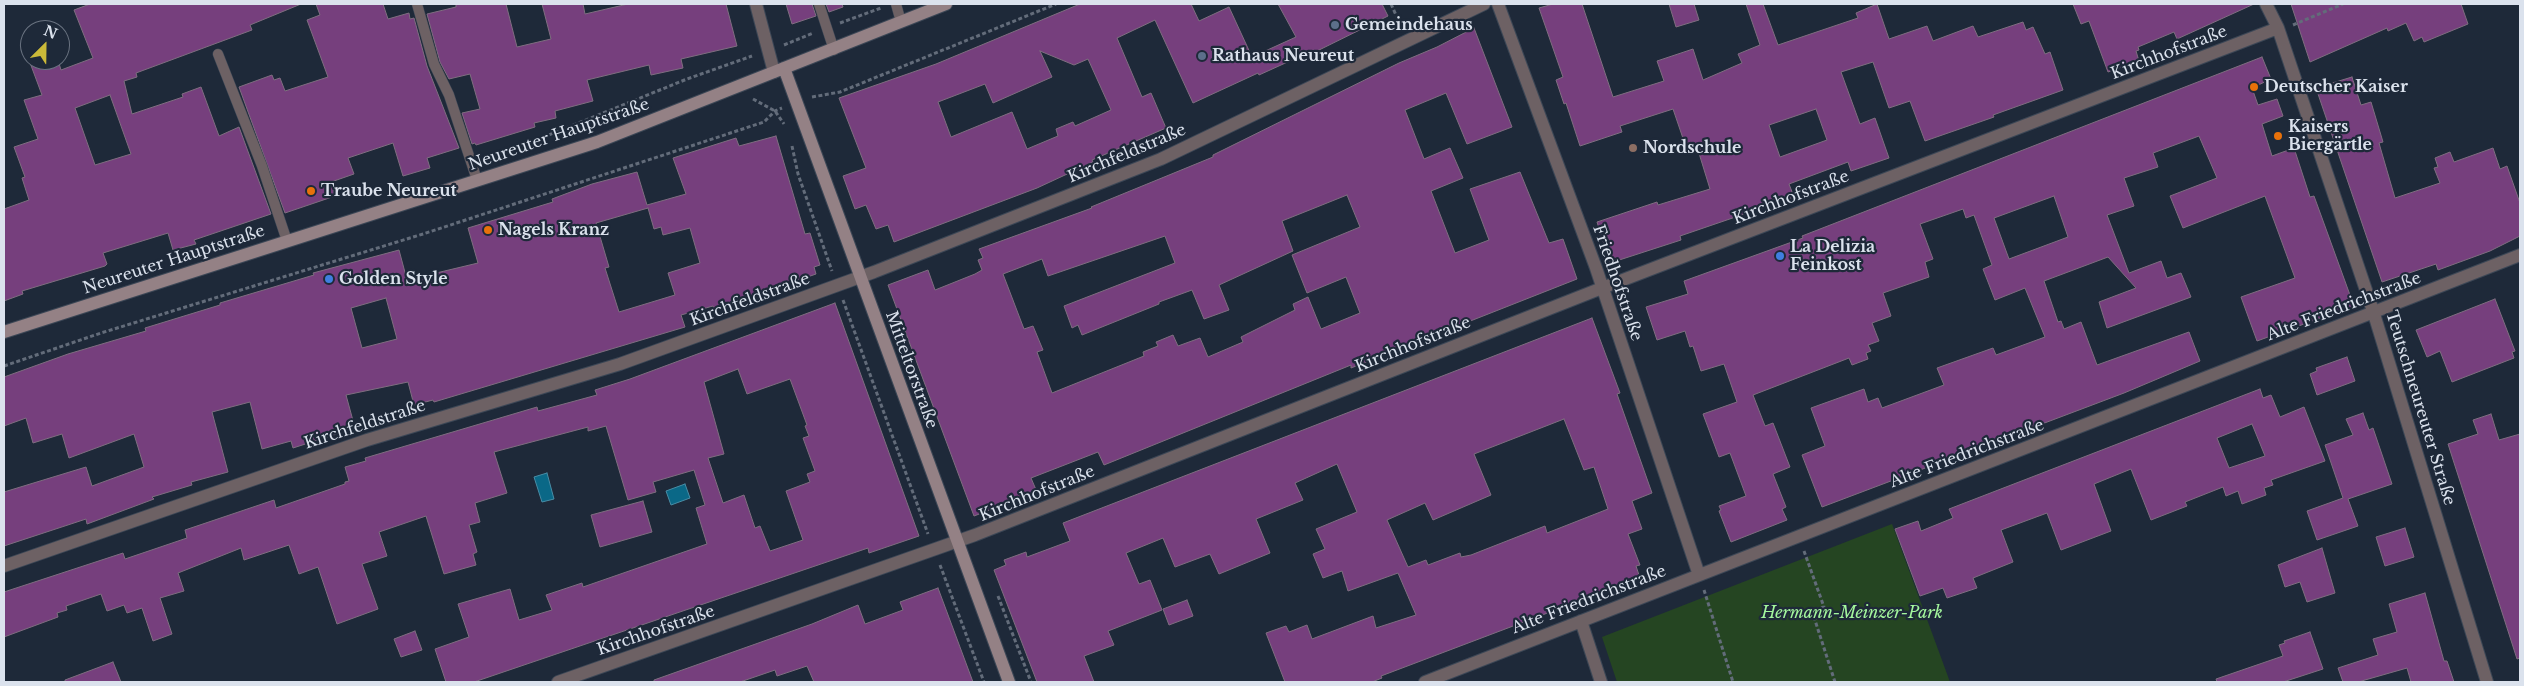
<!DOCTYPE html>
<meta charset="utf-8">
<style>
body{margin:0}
#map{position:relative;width:2524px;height:686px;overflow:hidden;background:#1e2939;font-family:"Libre Baskerville",serif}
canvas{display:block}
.frame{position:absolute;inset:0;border:5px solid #dbe2ed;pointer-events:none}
.north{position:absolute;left:20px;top:20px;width:50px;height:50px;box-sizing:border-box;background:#1e2939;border:1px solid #6a7381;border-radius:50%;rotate:23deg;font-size:14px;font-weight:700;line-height:20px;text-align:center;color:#dbe2ed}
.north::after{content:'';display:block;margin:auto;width:18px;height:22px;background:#cbba39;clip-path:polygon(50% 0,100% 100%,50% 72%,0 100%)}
</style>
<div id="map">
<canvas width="2524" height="686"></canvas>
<div class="frame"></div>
<div class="north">N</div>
</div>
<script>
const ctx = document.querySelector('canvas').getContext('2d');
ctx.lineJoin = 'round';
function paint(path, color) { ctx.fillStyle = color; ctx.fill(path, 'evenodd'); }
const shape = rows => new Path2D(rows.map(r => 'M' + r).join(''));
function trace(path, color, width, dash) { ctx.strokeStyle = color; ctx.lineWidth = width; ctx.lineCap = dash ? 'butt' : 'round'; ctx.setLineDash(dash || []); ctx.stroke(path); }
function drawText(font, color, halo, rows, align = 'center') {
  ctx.font = font + ' "Libre Baskerville",serif'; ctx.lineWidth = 4.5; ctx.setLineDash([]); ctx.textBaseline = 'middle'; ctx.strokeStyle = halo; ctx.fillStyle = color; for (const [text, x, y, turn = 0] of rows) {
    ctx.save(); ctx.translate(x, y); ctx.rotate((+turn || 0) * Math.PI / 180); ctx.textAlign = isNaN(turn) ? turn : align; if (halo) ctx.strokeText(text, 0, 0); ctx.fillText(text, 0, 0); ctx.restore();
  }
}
const green = shape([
 [1892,524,1950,682,1617,682,1602,637]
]);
const water = shape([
 [547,473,554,499,542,502,534,477,547,473],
 [685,484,690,498,671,505,666,491,685,484]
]);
const building = shape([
 [90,4,301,4,250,25,252,30,136,73,137,77,124,81,132,114,183,97,182,94,201,87,219,136,239,127,271,214,194,240,196,244,173,250,168,233,103,253,107,264,105,266,22,291,23,294,4,301,4,209,29,200,22,178,25,177,14,147,38,139,24,100,42,95,29,60,58,60,61,70,93,58,74,10,90,4],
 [110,95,131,154,95,165,75,108,110,95],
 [316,4,383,4,388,19,409,13,410,19,414,18,427,66,459,148,427,158,430,168,403,176,393,143,348,158,354,174,331,182,335,196,285,213,239,87,272,75,274,80,280,78,285,91,328,77,307,20,320,15,316,4],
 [456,4,506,4,517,47,551,39,542,4,583,4,585,14,628,4,726,4,737,46,681,59,683,68,651,75,649,65,587,80,593,101,555,111,556,118,534,123,535,127,476,145,475,143,472,144,462,113,480,109,470,74,449,79,440,62,427,14,456,7,456,4],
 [786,4,812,4,816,16,792,24,786,4],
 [826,4,842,4,843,7,829,12,826,4],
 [1080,4,1191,4,1199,21,1229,7,1252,57,1296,37,1278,4,1382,4,1388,16,1315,52,1314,50,1259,75,1258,73,1193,103,1155,20,1117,38,1142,97,1151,93,1166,128,1092,160,1093,162,1037,188,894,242,888,225,876,229,866,205,855,209,843,176,866,168,839,98,936,64,1080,4],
 [1040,51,1074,65,1088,59,1111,110,1075,126,1073,122,1056,129,1058,136,1027,149,1012,112,951,137,938,102,985,84,993,103,1052,77,1040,51],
 [1553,4,1582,4,1613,97,1664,81,1657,61,1693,49,1703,80,1742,63,1738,54,1760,45,1746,4,1763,4,1778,45,1858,18,1856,13,1877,4,1889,39,1927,26,1933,41,1973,26,1978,37,2023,22,2026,30,2033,27,2045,54,2050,52,2063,90,1993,115,1994,117,1925,141,1910,101,1889,108,1873,62,1841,72,1860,124,1875,118,1889,158,1851,171,1848,162,1789,184,1794,197,1680,236,1681,240,1610,263,1597,222,1657,202,1658,205,1710,189,1698,150,1688,153,1673,109,1620,126,1622,132,1580,146,1566,103,1564,104,1556,80,1563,77,1539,8,1553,4],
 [1816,109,1827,140,1780,157,1769,125,1816,109],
 [1669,4,1694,4,1699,20,1676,27,1669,4],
 [2073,4,2254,4,2177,39,2174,32,2138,47,2139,50,2136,51,2139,61,2108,72,2089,21,2081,24,2073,4],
 [2291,4,2461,4,2468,24,2424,42,2422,37,2414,41,2406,23,2388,31,2387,28,2310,62,2291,4],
 [1474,28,1512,127,1467,144,1446,93,1405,110,1424,159,1450,148,1463,178,1431,191,1455,253,1489,240,1470,189,1520,172,1549,243,1563,239,1577,279,1351,368,1351,365,1104,465,1098,452,1031,478,1037,492,974,516,888,285,928,270,935,290,975,274,982,270,978,260,983,258,979,249,1092,208,1091,207,1213,157,1213,155,1399,63,1437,47,1474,28],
 [1347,195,1360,227,1292,255,1307,293,1346,277,1360,313,1321,329,1308,297,1293,304,1295,310,1241,337,1243,342,1208,357,1200,338,1178,346,1173,335,1156,342,1158,346,1143,352,1144,356,1052,393,1037,352,1043,350,1033,326,1024,329,1003,274,1042,259,1048,276,1165,236,1175,263,1064,306,1072,328,1078,325,1082,335,1159,304,1159,302,1192,290,1204,319,1229,310,1219,285,1293,251,1282,221,1347,195],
 [2262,57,2271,79,2252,88,2258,105,2277,99,2283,116,2262,124,2272,156,2294,148,2310,197,2314,196,2354,306,2257,341,2241,297,2295,278,2265,196,2183,228,2170,196,2217,178,2199,136,2153,153,2158,167,2124,178,2134,206,2107,215,2129,273,2161,261,2167,278,2181,273,2191,297,2107,328,2099,302,2136,288,2108,257,2044,281,2058,322,2061,321,2064,329,2081,322,2097,365,2189,332,2200,361,2124,393,1822,507,1802,455,1825,446,1811,408,1864,389,1868,402,1878,398,1882,408,1944,385,1937,368,1993,348,1996,355,2045,337,2025,288,1995,300,1983,269,1992,265,1974,215,1966,218,1963,209,1920,224,1933,259,1925,262,1929,277,1883,293,1891,316,1872,323,1879,341,1868,345,1871,351,1866,353,1868,359,1852,365,1849,358,1753,395,1765,426,1773,423,1790,467,1773,474,1786,507,1782,509,1787,520,1731,542,1719,511,1721,510,1719,506,1746,496,1730,453,1719,457,1703,414,1737,402,1724,364,1701,371,1693,346,1690,347,1685,331,1657,340,1646,307,1688,294,1684,281,1803,238,1802,236,2262,57],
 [2054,196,2068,237,2009,259,1994,218,2054,196],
 [2352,77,2361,105,2371,102,2383,142,2379,143,2381,150,2395,198,2440,183,2434,168,2438,167,2435,158,2450,152,2454,162,2493,148,2500,169,2507,166,2520,203,2520,236,2490,251,2438,270,2436,264,2382,282,2316,88,2352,77],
 [776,136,805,234,810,233,820,265,814,267,816,274,715,310,713,306,681,315,685,327,434,402,433,400,414,405,408,382,346,395,355,428,293,448,291,441,262,449,250,402,212,412,228,472,191,482,192,485,152,497,154,499,87,524,86,519,4,546,4,492,86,467,92,486,144,467,134,434,69,458,62,434,33,443,26,418,4,426,4,377,68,354,146,331,145,328,220,305,220,303,314,275,313,273,399,250,407,280,478,263,468,228,553,202,552,199,592,184,637,172,647,205,686,194,673,158,736,138,739,146,776,136],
 [648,208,654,229,661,227,663,235,690,228,700,263,668,273,675,295,619,312,605,268,609,267,596,223,648,208],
 [386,298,397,339,362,348,351,308,386,298],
 [2495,299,2515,351,2512,352,2514,358,2452,382,2440,351,2427,357,2416,330,2495,299],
 [835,303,919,536,869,553,868,548,474,682,446,682,435,649,469,637,458,604,510,589,519,620,552,610,546,595,582,583,583,587,707,544,696,508,705,505,694,470,653,482,656,492,628,500,606,426,588,431,588,427,494,452,507,493,475,503,480,522,469,525,477,552,473,554,476,565,444,574,426,516,379,532,387,556,362,564,378,609,337,624,318,567,299,574,289,545,244,560,241,548,178,573,184,591,160,598,172,634,153,641,142,608,127,613,124,605,107,611,101,594,66,606,67,610,57,613,58,617,4,637,4,592,123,553,125,559,187,538,185,530,274,500,276,508,345,484,345,482,349,481,345,467,366,461,365,458,537,407,538,411,597,395,595,390,630,379,835,303],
 [738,369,747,394,790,379,807,425,805,426,809,436,803,438,815,471,807,474,810,482,786,491,803,540,770,551,760,526,755,528,744,495,723,503,708,458,724,454,704,382,738,369],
 [1592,318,1620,393,1617,394,1652,493,1632,501,1642,529,1628,534,1640,565,1636,566,1640,578,1381,676,1382,678,1372,682,1285,682,1266,633,1286,626,1289,632,1307,625,1312,639,1373,616,1376,628,1416,615,1398,573,1348,591,1342,571,1323,578,1313,554,1325,549,1316,529,1357,512,1337,464,1295,483,1303,500,1256,519,1270,553,1219,574,1210,554,1175,567,1163,538,1126,553,1139,584,1150,580,1162,610,1108,631,1114,645,1084,656,1094,682,1037,682,994,570,1006,565,1004,560,1026,552,1027,557,1070,541,1063,523,1592,318],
 [1564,419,1584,470,1594,467,1608,509,1547,533,1545,526,1471,555,1461,557,1460,553,1428,565,1426,560,1408,567,1387,520,1425,503,1433,520,1491,495,1474,454,1564,419],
 [2347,357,2355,381,2317,395,2310,374,2317,371,2316,368,2347,357],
 [2260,389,2263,398,2271,395,2280,417,2304,407,2325,461,2271,480,2273,485,2264,488,2266,495,2242,504,2238,491,2226,496,2223,487,2185,502,2187,506,2151,520,2131,469,2094,484,2111,531,2061,550,2047,513,2001,530,2013,562,1973,578,1977,588,1947,598,1943,588,1920,596,1895,529,1918,521,1921,531,1953,518,1949,509,2260,389],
 [2252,424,2265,456,2229,468,2217,438,2252,424],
 [2363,413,2369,430,2373,428,2392,484,2348,499,2358,526,2317,540,2307,511,2343,498,2325,445,2353,435,2346,419,2363,413],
 [2491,414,2499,440,2520,434,2520,658,2517,659,2448,444,2478,434,2473,420,2491,414],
 [643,501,652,532,600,547,591,515,643,501],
 [2405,528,2414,557,2385,566,2376,537,2405,528],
 [2322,548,2335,593,2307,602,2300,582,2285,587,2278,565,2322,548],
 [938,588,973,682,814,682,807,666,777,676,775,670,740,682,654,682,654,680,812,624,858,605,865,624,903,610,900,602,938,588],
 [2425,593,2444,661,2447,661,2454,682,2411,682,2407,668,2358,682,2343,682,2338,668,2378,655,2373,639,2397,632,2389,604,2425,593],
 [1187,600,1193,616,1169,625,1163,609,1187,600],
 [415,631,422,650,401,657,394,639,415,631],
 [2310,632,2323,669,2283,682,2217,682,2216,679,2283,656,2279,645,2285,643,2284,641,2310,632],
 [113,662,121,682,65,682,65,680,113,662]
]);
const path = shape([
 [1391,4,1401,26],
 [840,23,881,8],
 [2293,25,2343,4],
 [784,45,813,33],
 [812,97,840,92,1056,4],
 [753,99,775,111,784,124],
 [792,146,798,174,832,271],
 [494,155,539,139,687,79,752,56],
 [843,300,928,534],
 [4,366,101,333,423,234,764,122,775,111,782,108],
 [1804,551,1824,607,1812,611,1835,682],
 [940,565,984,682],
 [1704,590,1733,682],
 [998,596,1031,682]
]);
const lane = shape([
 [417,4,434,64,449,95,477,180],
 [819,4,834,50],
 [896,4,901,22],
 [218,54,262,166,287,241]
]);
const street = shape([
 [756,4,774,72],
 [1498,4,1596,268,1699,575],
 [2266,4,2278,28,2374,314,2487,682],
 [4,566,367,440,620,364,874,272,1161,159,1484,4],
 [1581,621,1601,682],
 [558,682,975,535,1602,288,2278,28],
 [1425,682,2520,255]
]);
const secondary = shape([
 [784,68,1009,682],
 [4,332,597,142,946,4]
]);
const markers = [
 [1335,25,5,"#5c6f8a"],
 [1202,56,5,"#5c6f8a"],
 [2254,87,5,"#e8710a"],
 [2278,136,5,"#e8710a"],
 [1633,148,5,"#8d6e63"],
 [311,191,5,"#e8710a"],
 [488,230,5,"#e8710a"],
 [1780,256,5,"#3f7fe0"],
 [329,279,5,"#3f7fe0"]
];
const poiNames = [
 ["Gemeindehaus",1345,25],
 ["Rathaus Neureut",1212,56],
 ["Deutscher Kaiser",2264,87],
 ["Kaisers",2288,127],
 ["Biergärtle",2288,145],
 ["Nordschule",1643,148],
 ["Traube Neureut",321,191],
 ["Nagels Kranz",498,230],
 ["La Delizia",1790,247],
 ["Feinkost",1790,265],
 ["Golden Style",339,279]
];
const streetNames = [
 ["Kirchhofstraße",2169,53,-21],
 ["Neureuter Hauptstraße",559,135,-19],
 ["Kirchfeldstraße",1127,154,-23],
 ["Kirchhofstraße",1791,198,-21],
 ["Neureuter Hauptstraße",174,260,-18],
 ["Friedhofstraße",1617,283,71],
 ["Kirchfeldstraße",750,300,-20],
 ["Alte Friedrichstraße",2344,307,-21],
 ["Kirchhofstraße",1413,345,-22],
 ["Mitteltorstraße",911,370,70],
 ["Teutschneureuter Straße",2420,408,73],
 ["Kirchfeldstraße",365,425,-18],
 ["Alte Friedrichstraße",1967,454,-21],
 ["Kirchhofstraße",1037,494,-22],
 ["Alte Friedrichstraße",1589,600,-21],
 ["Kirchhofstraße",656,631,-19]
];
const parkNames = [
 ["Hermann-Meinzer-Park",1852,613]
];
paint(green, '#254522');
paint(water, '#0a6887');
trace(water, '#498da6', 1);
paint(building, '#763f7d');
trace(building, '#7f6e80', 1);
trace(lane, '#3c4756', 11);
trace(street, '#3c4756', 14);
trace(secondary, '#3c4756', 14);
trace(path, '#636c7a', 3, [4, 2.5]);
trace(lane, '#6d6164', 10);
trace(street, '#6d6164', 12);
trace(secondary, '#948185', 12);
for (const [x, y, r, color] of markers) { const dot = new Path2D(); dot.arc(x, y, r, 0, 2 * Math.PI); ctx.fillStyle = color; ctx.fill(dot); trace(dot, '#1e2939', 2); }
drawText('bold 16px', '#dbe2ed', '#1e2939', poiNames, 'left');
drawText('16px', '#dbe2ed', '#1e2939', streetNames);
drawText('italic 16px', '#a4f79d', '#1e2939', parkNames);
</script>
